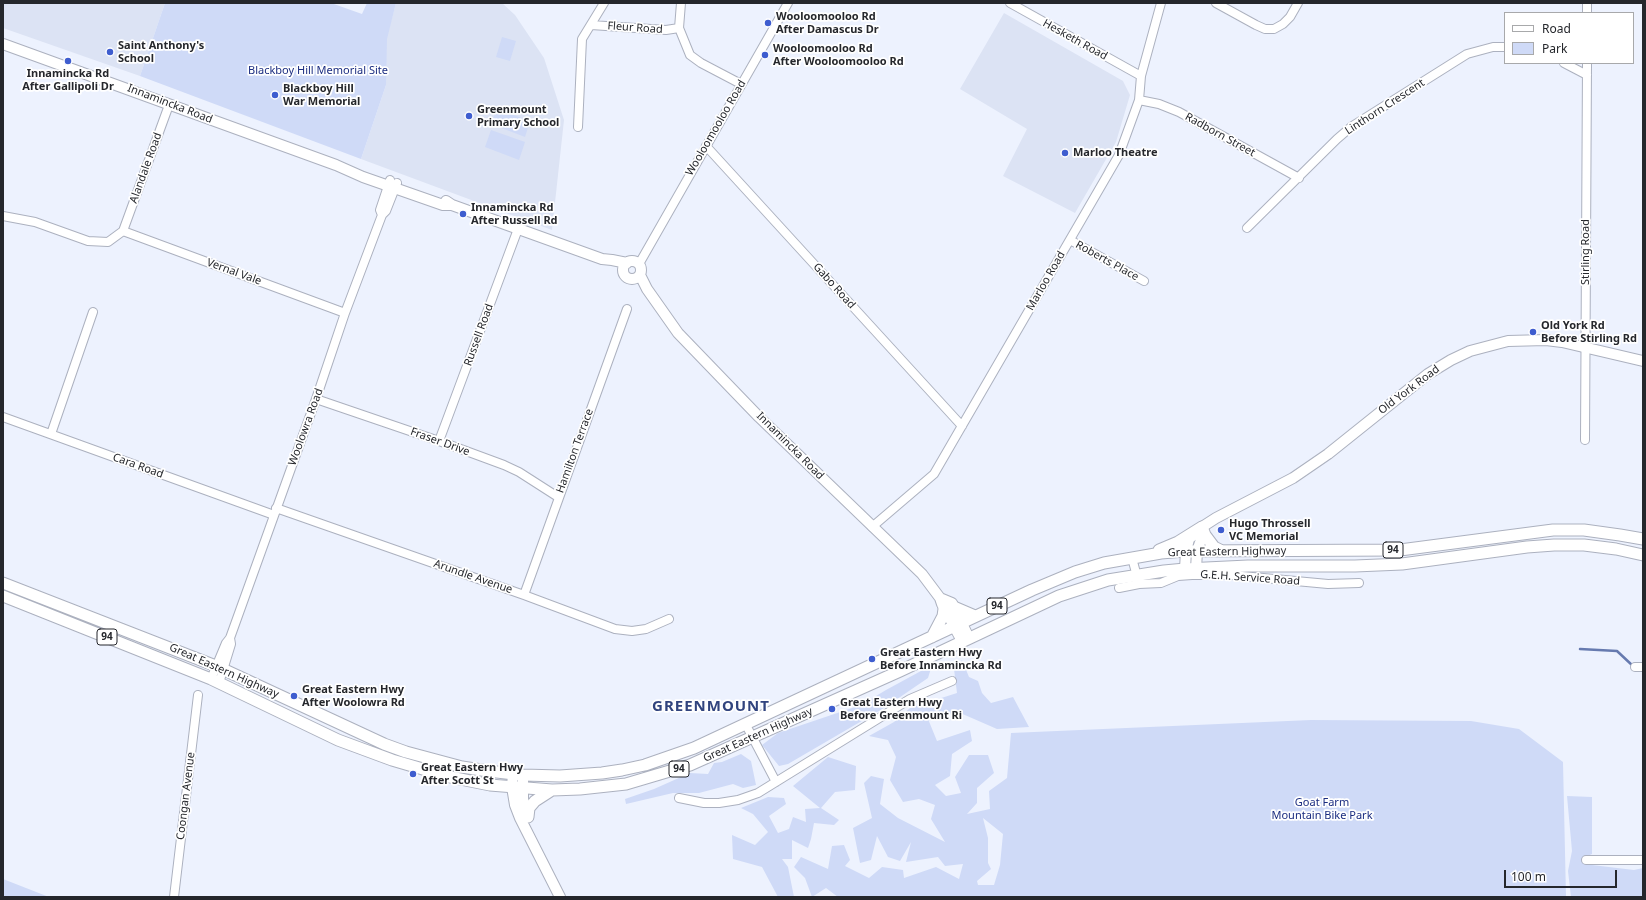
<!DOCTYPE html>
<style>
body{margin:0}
#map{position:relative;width:1646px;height:900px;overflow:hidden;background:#edf2fe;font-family:"Noto Sans",sans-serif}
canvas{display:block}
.frame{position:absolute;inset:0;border:4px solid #25272c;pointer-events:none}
.legend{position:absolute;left:1504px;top:12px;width:130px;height:52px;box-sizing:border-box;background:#fff;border:1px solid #a8a9ab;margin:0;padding:5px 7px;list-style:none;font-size:12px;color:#25272c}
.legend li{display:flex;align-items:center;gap:8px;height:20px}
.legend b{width:20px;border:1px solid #a8a9ab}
.scale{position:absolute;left:1504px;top:870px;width:113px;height:18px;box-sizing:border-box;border:2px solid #25272c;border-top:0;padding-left:5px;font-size:12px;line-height:14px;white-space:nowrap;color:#25272c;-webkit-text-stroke:3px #fff;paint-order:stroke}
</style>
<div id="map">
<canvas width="1646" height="900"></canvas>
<div class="frame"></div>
<ul class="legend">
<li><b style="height:5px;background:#fff"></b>Road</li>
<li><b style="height:11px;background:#cfdaf7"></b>Park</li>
</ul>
<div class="scale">100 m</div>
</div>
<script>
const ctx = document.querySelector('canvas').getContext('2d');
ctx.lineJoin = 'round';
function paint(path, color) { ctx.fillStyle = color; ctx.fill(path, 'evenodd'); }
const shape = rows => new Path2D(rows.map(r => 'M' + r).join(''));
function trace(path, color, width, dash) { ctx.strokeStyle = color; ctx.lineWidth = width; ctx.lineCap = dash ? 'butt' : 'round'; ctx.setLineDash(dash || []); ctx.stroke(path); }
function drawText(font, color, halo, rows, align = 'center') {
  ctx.font = font + ' "Noto Sans",sans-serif'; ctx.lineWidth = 3.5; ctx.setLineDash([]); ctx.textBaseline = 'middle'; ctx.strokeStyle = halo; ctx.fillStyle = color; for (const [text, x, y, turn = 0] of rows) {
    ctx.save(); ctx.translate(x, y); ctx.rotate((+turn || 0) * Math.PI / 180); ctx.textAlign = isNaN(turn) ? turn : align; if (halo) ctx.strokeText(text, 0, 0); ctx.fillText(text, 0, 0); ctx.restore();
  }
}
const built = shape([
 [3,3,165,3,140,76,3,28],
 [396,3,502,3,515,15,544,58,564,120,552,230,361,159,386,85,386,39],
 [1004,13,1123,81,1130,95,1116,142,1075,213,1003,176,1027,129,960,89]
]);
const green = shape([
 [165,3,331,3,362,14,367,3,396,3,387,39,386,85,361,159,140,76],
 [502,37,516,41,510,61,496,57],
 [497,109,530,121,525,137,491,124],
 [491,130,525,142,519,160,485,147],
 [962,660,969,677,978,681,982,693,991,703,1013,697,1029,727,997,729,958,712,928,719,937,741,970,730,972,741,952,754,950,776,935,785,946,796,961,793,955,777,969,755,988,755,994,773,977,788,977,803,967,814,990,809,989,791,1007,778,1011,733,1311,720,1471,721,1519,729,1563,762,1566,897,838,897,826,888,812,897,805,878,794,867,801,857,828,869,832,846,844,845,850,860,845,866,869,878,882,867,903,870,904,878,936,867,959,879,963,864,945,866,938,857,906,862,911,842,900,861,888,857,877,836,871,860,860,863,853,828,872,818,864,783,871,776,884,779,880,804,898,818,945,842,931,819,935,805,919,799,903,802,890,780,896,757,888,740,869,736,894,722,910,708,957,693,954,669],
 [983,818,1003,834,1000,865,994,885,978,885,977,881,991,869,988,863,988,838],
 [932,665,928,678,884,708,788,764,779,766,762,745,778,733,861,705,886,690],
 [741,754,751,761,756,785,743,788,733,784,699,793,673,793,626,804,625,799,654,789,690,773,708,774,714,763,722,762],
 [828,757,856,766,855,790,835,792,821,808,839,820,834,825,814,823,811,839,808,848,792,840,792,859,782,859,788,867,794,897,778,897,762,867,733,859,732,835,755,845,768,832,753,814,741,808,768,797,784,798,786,804,769,816,778,833,789,829,793,817,806,822,805,809,820,808,793,786],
 [1567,796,1592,797,1592,854,1583,858,1592,865,1634,870,1643,868,1643,897,1571,897,1568,871,1572,851],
 [3,879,49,897,3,897]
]);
const stream = shape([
 [1580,649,1617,651,1633,666]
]);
const minor = shape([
 [681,3,679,28,690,55,701,63,741,84],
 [1010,3,1141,76],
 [1216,3,1256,25,1265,29,1274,29,1283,24,1290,17,1298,3],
 [1587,13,1587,3],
 [591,25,666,30,679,28],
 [1564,63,1587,75],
 [1139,100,1159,104,1179,112,1299,178],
 [578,127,582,39,604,3],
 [706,146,962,426],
 [382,215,380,210,390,180],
 [3,216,35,222,88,241,108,242,123,231],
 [1247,228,1337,139,1351,127,1467,54,1493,47,1505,47],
 [123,231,345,313],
 [123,231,169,105],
 [1070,240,1144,281],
 [639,264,788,3],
 [316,399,439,441,504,465,519,472,558,497],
 [3,417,274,515],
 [51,434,93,312],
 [1585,440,1587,63],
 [439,441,518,229],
 [276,508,524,595,615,629,632,631,646,629,669,619],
 [872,527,934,474,1119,155,1139,100,1141,76,1161,3],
 [1132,558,1138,580],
 [1119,588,1139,584,1161,583,1178,576,1192,575,1231,575,1328,584,1359,583],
 [524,595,627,309],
 [1635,667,1643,667],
 [211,679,226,643,230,638,316,399,345,313,382,215,386,211,397,183],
 [219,683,231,644,230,638],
 [746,725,776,782],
 [679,798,704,803,719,803,738,800,758,793,910,699,952,681],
 [1586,860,1643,860],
 [174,897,198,695]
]);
const major = shape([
 [3,44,336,165,363,177,443,205,452,205],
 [446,201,452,205,602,259,612,260,627,263],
 '623 270a9 9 0 1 1 18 0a9 9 0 1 1-18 0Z',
 [640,275,647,289,678,333,759,417,922,574,940,598,942,604,962,641],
 [1185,569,1186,551,1189,539,1202,527,1216,518,1293,478,1328,454,1428,374,1451,360,1470,351,1508,341,1546,340,1562,342,1643,361],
 [1196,569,1197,551,1202,537,1202,527],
 [940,598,952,603,969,638],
 [513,774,512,787,515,805,520,818,560,897],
 [523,775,523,799,528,817]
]);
const highway = shape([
 [1159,550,1178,542,1202,527,1205,535,1214,547,1222,551],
 [3,583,216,666,384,744,406,752,462,767,488,771,523,775,560,776,602,773,622,770,645,765,694,748,1032,590,1075,572,1104,563,1161,553,1185,551,1400,550,1553,530,1584,530,1620,535,1643,539],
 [3,596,211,679,338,740,392,760,450,777,490,785,552,790,580,789,626,784,690,765,900,671,1059,596,1108,580,1164,571,1185,569,1248,566,1355,566,1402,564,1527,547,1554,545,1584,545,1616,549,1643,555],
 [954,607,975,616],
 [932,637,943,616,944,609],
 [528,817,529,808,535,801,552,790]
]);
const markers = [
 [768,23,4,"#3e5dcf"],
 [110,52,4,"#3e5dcf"],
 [765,55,4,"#3e5dcf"],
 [68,61,4,"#3e5dcf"],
 [275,95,4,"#3e5dcf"],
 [469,116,4,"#3e5dcf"],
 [1065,153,4,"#3e5dcf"],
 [463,214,4,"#3e5dcf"],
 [1533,332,4,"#3e5dcf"],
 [1221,530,4,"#3e5dcf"],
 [872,659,4,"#3e5dcf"],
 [294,696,4,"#3e5dcf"],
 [832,709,4,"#3e5dcf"],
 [413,774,4,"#3e5dcf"]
];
const shields = [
 [1393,550,20],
 [997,606,20],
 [107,637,20],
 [679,769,20]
];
const shieldNames = [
 ["94",1393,550],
 ["94",997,606],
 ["94",107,637],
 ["94",679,769]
];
const poiNames = [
 ["Wooloomooloo Rd",776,17],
 ["After Damascus Dr",776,30],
 ["Saint Anthony's",118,46],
 ["School",118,59],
 ["Wooloomooloo Rd",773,49],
 ["After Wooloomooloo Rd",773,62],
 ["Innamincka Rd",68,74,"center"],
 ["After Gallipoli Dr",68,87,"center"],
 ["Blackboy Hill",283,89],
 ["War Memorial",283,102],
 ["Greenmount",477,110],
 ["Primary School",477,123],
 ["Marloo Theatre",1073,153],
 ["Innamincka Rd",471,208],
 ["After Russell Rd",471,221],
 ["Old York Rd",1541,326],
 ["Before Stirling Rd",1541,339],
 ["Hugo Throssell",1229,524],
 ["VC Memorial",1229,537],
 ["Great Eastern Hwy",880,653],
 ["Before Innamincka Rd",880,666],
 ["Great Eastern Hwy",302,690],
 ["After Woolowra Rd",302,703],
 ["Great Eastern Hwy",840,703],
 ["Before Greenmount Ri",840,716],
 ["Great Eastern Hwy",421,768],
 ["After Scott St",421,781]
];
const streetNames = [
 ["Fleur Road",635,28,4],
 ["Hesketh Road",1075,40,29],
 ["Innamincka Road",170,104,21],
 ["Linthorn Crescent",1385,107,-33],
 ["Wooloomooloo Road",716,128,-60],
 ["Radborn Street",1220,135,29],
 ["Alandale Road",146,168,-70],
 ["Stirling Road",1586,252,-90],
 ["Roberts Place",1107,261,29],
 ["Vernal Vale",234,272,20],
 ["Marloo Road",1046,281,-60],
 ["Gabo Road",834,286,48],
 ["Russell Road",479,335,-70],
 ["Old York Road",1409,390,-37],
 ["Woolowra Road",306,427,-70],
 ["Fraser Drive",440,442,20],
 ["Innamincka Road",790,446,45],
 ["Hamilton Terrace",575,451,-70],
 ["Cara Road",138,466,20],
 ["Great Eastern Highway",1227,552,-1],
 ["Arundle Avenue",473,577,19],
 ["G.E.H. Service Road",1250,578,4],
 ["Great Eastern Highway",224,671,24],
 ["Great Eastern Highway",758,735,-24],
 ["Coongan Avenue",186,796,-83]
];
const parkNames = [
 ["Blackboy Hill Memorial Site",318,71],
 ["Goat Farm",1322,803],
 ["Mountain Bike Park",1322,816]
];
const districtNames = [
 ["GREENMOUNT",711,707]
];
paint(built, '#dce3f4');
paint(green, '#cfdaf7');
trace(stream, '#667aaf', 2.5);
trace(minor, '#acb1bf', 10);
trace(major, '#acb1bf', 12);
trace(highway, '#acb1bf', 13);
trace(minor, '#fff', 8);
trace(major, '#fff', 10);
trace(highway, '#fff', 11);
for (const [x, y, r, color] of markers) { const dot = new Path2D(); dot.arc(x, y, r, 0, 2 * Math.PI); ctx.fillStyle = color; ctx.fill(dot); trace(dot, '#fff', 1.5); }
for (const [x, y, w] of shields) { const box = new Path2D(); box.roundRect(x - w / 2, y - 8, w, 16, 3); ctx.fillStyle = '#fff'; ctx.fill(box); trace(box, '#25272c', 1); }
drawText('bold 10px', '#25272c', null, shieldNames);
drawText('bold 11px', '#25272c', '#fff', poiNames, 'left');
drawText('11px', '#25272c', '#fff', streetNames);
drawText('11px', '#1a2c80', '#fff', parkNames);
ctx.letterSpacing = '1px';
drawText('bold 15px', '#31447e', '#fff', districtNames);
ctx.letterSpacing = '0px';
</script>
